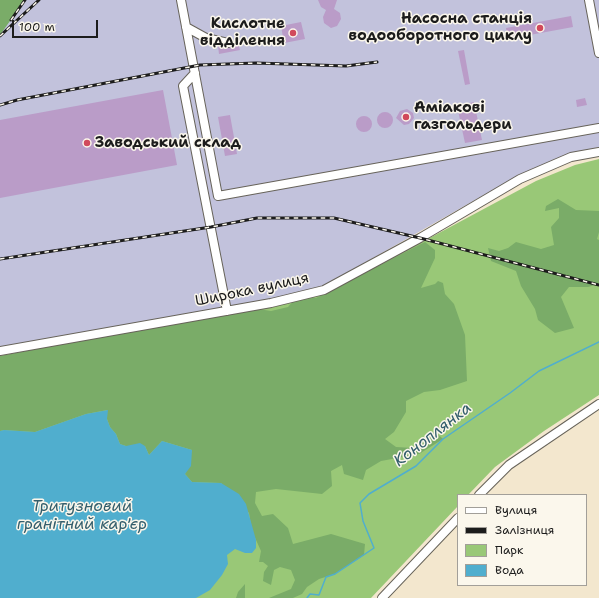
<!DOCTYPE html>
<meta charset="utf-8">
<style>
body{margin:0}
#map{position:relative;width:599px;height:598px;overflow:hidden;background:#f3e7ce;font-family:"Shantell Sans",sans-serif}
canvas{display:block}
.legend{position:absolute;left:457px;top:494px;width:130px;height:92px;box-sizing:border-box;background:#fbf7ec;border:1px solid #a29f99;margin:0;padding:5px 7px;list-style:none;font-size:12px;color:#1c1c1c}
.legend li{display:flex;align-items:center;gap:8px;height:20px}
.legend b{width:20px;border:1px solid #a29f99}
.scale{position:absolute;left:12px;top:20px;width:86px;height:18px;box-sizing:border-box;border:2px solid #1c1c1c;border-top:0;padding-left:5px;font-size:12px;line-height:14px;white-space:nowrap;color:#1c1c1c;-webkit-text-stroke:3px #fbf7ec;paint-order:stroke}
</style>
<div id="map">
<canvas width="599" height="598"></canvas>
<ul class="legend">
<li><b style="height:5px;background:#fff"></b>Вулиця</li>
<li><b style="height:5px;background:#1c1c1c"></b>Залізниця</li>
<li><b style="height:11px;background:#99c877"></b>Парк</li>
<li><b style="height:11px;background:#50aece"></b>Вода</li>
</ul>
<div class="scale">100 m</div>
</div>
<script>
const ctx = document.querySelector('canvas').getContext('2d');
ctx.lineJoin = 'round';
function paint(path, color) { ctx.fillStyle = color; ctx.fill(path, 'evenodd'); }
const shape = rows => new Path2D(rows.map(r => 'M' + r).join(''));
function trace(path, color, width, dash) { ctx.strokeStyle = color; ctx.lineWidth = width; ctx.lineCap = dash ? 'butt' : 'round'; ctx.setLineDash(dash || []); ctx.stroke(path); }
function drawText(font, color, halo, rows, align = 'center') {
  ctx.font = font + ' "Shantell Sans",sans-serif'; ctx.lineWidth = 3; ctx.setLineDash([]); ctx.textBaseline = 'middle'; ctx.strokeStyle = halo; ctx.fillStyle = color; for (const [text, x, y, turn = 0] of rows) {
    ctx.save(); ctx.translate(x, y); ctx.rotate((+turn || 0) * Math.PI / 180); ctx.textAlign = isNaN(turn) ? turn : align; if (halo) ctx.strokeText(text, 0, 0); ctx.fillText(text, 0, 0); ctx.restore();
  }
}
const industrial = shape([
 [0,0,599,0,599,147,570,154,519,175,322,287,231,309,0,349]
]);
const green = shape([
 [599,159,599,395,544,431,495,467,468,495,458,495,458,506,371,598,0,598,0,356,325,294,536,181,575,165]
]);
const forest = shape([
 [0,0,25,0,0,35],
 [558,199,576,210,599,211,599,232,597,239,599,240,599,284,588,287,569,287,561,297,574,328,555,333,538,320,535,309,521,286,516,271,491,261,488,248,499,251,508,248,516,242,541,249,554,245,551,227,559,218,559,208,545,211,546,206],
 [425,242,435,250,435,258,421,288,435,284,438,281,443,283,445,294,454,304,465,335,467,381,440,390,424,392,406,401,406,412,394,432,385,439,396,447,413,448,434,431,443,439,419,454,381,461,366,470,363,480,344,474,342,465,331,471,332,486,322,494,276,489,256,492,255,503,262,516,273,514,288,528,293,544,331,534,365,544,364,555,335,574,319,579,307,587,302,594,293,598,269,598,291,589,295,580,291,570,280,567,274,570,271,585,263,581,264,572,268,566,263,562,259,562,261,551,252,531,249,513,221,483,192,482,185,474,192,450,162,441,149,455,145,446,126,446,120,444,116,434,110,427,107,419,107,410,86,414,35,432,4,430,0,431,0,356,252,308,271,311,288,307,294,300,309,297,316,298],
 [245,584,245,598,236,598,238,592]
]);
const water = shape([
 [108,410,107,419,110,427,116,434,120,444,126,446,140,443,145,446,149,455,162,441,192,450,191,466,185,474,192,482,221,483,239,494,246,504,256,540,256,548,252,553,245,553,235,549,227,555,228,564,222,575,210,590,196,598,0,598,0,431,4,430,35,432,86,414]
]);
const stream = shape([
 [307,598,310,594,319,595,326,577,335,574,374,548,363,521,360,503,369,494,416,466,443,439,510,393,539,371,599,342]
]);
const building = shape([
 [318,0,337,0,334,9,340,13,341,19,337,26,331,28,324,23,323,17,326,10,321,7],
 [571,16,573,27,508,39,506,28],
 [301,22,305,39,284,43,281,26],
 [233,42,238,42,240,50,219,54,218,46,229,48],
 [464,50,470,84,465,85,458,51],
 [163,90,177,165,0,198,0,120],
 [585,98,587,105,577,107,576,100],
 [474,102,482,140,465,143,457,106],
 [407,109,413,113,414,118,409,124,404,125,396,118,400,111],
 '377 120a8 8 0 1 1 16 0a8 8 0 1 1-16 0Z',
 [230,115,237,154,225,156,218,117],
 '356 124a8 8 0 1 1 16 0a8 8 0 1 1-16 0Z'
]);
const minor = shape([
 [181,0,218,196,599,128],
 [589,0,599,53],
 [186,27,206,38,228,43],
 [195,73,183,86,227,311],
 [0,351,271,303,324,290,420,238,520,179,571,157,599,152],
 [479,495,509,465,599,404],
 [382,598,458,518]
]);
const rail = shape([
 [11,20,25,0],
 [0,36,39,0],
 [0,105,17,100,200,65,256,63,346,66,377,62],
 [0,259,211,227,257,218,334,218,420,238,599,285]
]);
const markers = [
 [540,28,4,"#d1495b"],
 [293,33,4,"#d1495b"],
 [406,117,4,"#d1495b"],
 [87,143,4,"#d1495b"]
];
const poiNames = [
 ["Насосна станція",532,19],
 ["водооборотного циклу",532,36],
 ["Кислотне",285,24],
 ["відділення",285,41],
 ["Аміакові",414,108,"left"],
 ["газгольдери",414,125,"left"],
 ["Заводський склад",95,143,"left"]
];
const streetNames = [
 ["Широка вулиця",252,290,-12]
];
const waterNames = [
 ["Коноплянка",433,435,-38],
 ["Тритузновий",82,507],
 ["гранітний кар'єр",82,525]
];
paint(industrial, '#c2c2dc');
paint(green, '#99c877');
paint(forest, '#7aac68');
paint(water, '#50aece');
trace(stream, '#50aece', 1.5);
paint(building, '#ba9cc8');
trace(minor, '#67635a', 10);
trace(minor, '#fff', 8);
trace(rail, '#1c1c1c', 3);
trace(rail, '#fbf7ec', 1.5, [4.5]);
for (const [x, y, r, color] of markers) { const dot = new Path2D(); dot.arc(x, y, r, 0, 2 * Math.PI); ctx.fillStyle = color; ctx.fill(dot); trace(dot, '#fbf7ec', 1.5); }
drawText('bold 15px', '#1c1c1c', '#fbf7ec', poiNames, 'right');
drawText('15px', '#1c1c1c', '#fbf7ec', streetNames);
drawText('italic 16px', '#335e6c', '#fbf7ec', waterNames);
</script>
